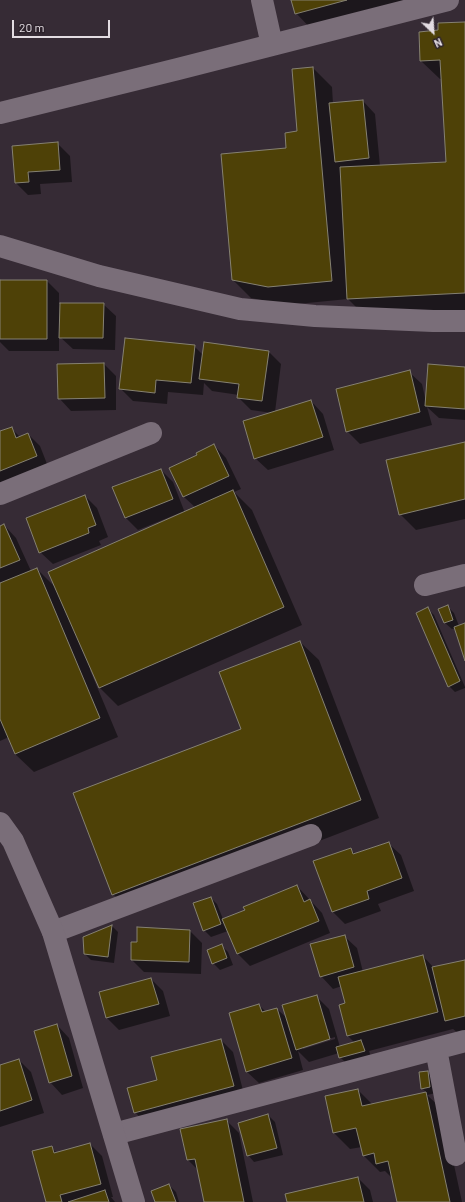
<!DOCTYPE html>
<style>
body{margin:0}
#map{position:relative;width:465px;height:1202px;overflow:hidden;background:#362b35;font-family:Barlow,sans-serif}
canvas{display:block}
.north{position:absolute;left:413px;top:12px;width:40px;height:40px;-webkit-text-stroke:3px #2c222b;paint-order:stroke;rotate:155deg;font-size:11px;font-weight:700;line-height:16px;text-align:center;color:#e3dce2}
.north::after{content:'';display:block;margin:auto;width:14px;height:18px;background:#e3dce2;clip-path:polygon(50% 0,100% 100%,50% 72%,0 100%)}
.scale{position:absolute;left:12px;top:20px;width:98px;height:18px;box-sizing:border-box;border:2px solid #e3dce2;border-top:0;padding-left:5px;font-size:12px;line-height:14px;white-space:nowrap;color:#e3dce2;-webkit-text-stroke:3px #2c222b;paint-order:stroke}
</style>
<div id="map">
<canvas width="465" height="1202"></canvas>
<div class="north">N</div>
<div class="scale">20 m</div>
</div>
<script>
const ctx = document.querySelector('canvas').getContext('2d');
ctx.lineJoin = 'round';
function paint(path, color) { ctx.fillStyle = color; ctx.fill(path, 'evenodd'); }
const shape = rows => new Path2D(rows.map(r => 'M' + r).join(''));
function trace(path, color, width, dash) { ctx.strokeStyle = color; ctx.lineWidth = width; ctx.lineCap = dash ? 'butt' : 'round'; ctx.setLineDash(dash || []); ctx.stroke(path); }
const shadow = shape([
 [292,0,404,0,314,32,296,13],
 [465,23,465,312,367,318,348,299,287,305,251,298,233,280,288,149,298,132,313,68,332,87,333,104,363,101,375,114,380,166,447,162,442,79,440,79,421,61,439,31],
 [57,143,70,156,72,182,40,184,41,194,28,195,16,183,13,147],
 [0,281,47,281,59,293,59,304,103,304,116,316,115,350,73,349,59,336,59,351,9,351,0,342],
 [194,346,203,355,269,352,281,364,275,412,311,401,323,414,334,450,268,470,255,458,272,413,251,410,239,398,239,395,212,391,204,383,203,395,168,392,167,404,133,401,120,388],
 [104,364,116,376,116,410,71,411,59,398],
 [465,368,465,420,439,418,427,407,432,425,360,444,347,431,409,372,422,384,426,402],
 [11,428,20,437,28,434,40,446,49,469,0,487,0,433],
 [465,443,465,519,416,530,400,514],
 [214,445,226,458,241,489,234,492,252,510,302,625,118,706,99,687,91,669,90,670,118,737,34,772,15,754,9,737,0,741,0,527,4,525,16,538,31,571,37,569,56,588,183,514,182,512,138,530,125,517,161,470,173,482,185,513,196,508,184,497,198,455],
 [85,496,97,508,108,537,99,541,101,545,53,564,40,552],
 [447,606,454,613,459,626,465,624,465,658,455,628,452,629,445,623,440,609],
 [427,608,434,615,465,687,465,688,455,692,449,686],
 [300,642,319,660,379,818,132,913,113,894,242,729],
 [388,843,401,855,414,891,378,904,381,911,345,924,333,912,315,862,350,849,356,855],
 [297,886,322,913,330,933,250,966,238,954,228,931,211,937,204,930,211,898,217,904,223,919,246,910],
 [112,926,118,932,114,963,91,960,85,954,84,937],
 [190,931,202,943,201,974,144,972,132,960,138,943],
 [344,936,357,948,363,972,423,956,434,968,465,961,465,1031,458,1033,453,1029,369,1051,371,1057,347,1064,340,1057,339,1053,309,1062,298,1051,303,1070,259,1083,246,1071,259,1005,266,1012,277,1009,288,1019,316,996,329,1009,340,1047,355,1043,348,1036,347,1004,342,986,333,989,321,976],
 [335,1037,335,1039,303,1049,303,1047],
 [222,946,228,952,233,965,220,970,213,963],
 [151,979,163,991,170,1016,119,1030,107,1018,100,993],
 [57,1025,69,1038,83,1088,62,1095,50,1082],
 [221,1040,233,1052,245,1098,147,1125,135,1112],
 [19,1060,31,1072,44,1113,0,1127,0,1066],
 [427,1072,434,1078,436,1093,427,1095,442,1109,462,1202,398,1202,393,1179,385,1171,380,1172,364,1156,362,1147,350,1149,334,1133,326,1097,358,1090,373,1105,427,1093,422,1088],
 [268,1115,275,1122,283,1155,254,1162,248,1155],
 [226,1120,239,1133,253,1202,205,1202,199,1171,188,1160],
 [90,1144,102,1156,113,1197,111,1197,115,1202,47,1202,51,1147,57,1153],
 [358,1178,370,1190,373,1202,288,1202],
 [169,1185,176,1192,179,1202,156,1202]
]);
const building = shape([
 [291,0,347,0,295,14,291,0],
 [465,22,465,293,347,299,340,167,446,162,440,60,420,61,419,32,438,30,438,23,465,22],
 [313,67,332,281,268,287,232,280,221,154,286,148,285,133,297,131,292,69,313,67],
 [363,100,369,158,335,162,329,103,363,100],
 [58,142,60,170,28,172,29,182,15,183,12,146,58,142],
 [0,280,47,280,47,339,0,339,0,280],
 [60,303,104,303,103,338,59,338,60,303],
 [125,338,195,345,191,383,156,380,155,393,119,389,125,338],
 [204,342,269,351,262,401,237,398,239,384,199,379,204,342],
 [104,363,105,398,58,399,57,364,104,363],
 [428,364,465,367,465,409,425,406,428,364],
 [410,370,420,412,346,432,336,389,410,370],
 [311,400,323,437,254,459,243,421,311,400],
 [12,427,16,438,28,433,37,456,0,471,0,431,12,427],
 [465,442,465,499,399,515,386,460,465,442],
 [214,444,229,476,183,497,169,468,197,455,196,453,214,444],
 [161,469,173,499,125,518,112,487,161,469],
 [233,490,284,607,99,688,48,572,233,490],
 [85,495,96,525,88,528,89,533,39,553,26,518,85,495],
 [4,524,20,560,0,568,0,526,4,524],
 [37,568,100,718,15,754,0,719,0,583,37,568],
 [448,605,453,620,444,623,438,609,448,605],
 [428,607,460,681,448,687,416,613,428,607],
 [465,623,465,661,454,627,465,623],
 [300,641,361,800,112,895,73,793,241,729,219,672,300,641],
 [389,842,402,878,367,891,369,899,332,912,313,861,351,848,353,854,389,842],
 [297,885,304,902,310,899,319,921,237,954,222,919,245,910,243,907,297,885],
 [211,897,221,924,203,931,193,903,211,897],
 [112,925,108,957,84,954,83,937,112,925],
 [137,927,190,930,189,962,131,960,131,942,137,942,137,927],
 [345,935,354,967,320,977,310,944,345,935],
 [222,944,227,958,212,964,207,950,222,944],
 [423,955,438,1012,347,1036,339,1005,345,1003,338,977,423,955],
 [465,960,465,1016,445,1021,432,967,465,960],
 [151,978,159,1004,106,1018,99,992,151,978],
 [317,995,330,1039,296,1050,282,1005,317,995],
 [259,1004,262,1012,277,1008,292,1058,246,1072,229,1013,259,1004],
 [57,1024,72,1076,49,1083,34,1031,57,1024],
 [221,1039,234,1086,134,1113,127,1088,157,1080,151,1057,221,1039],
 [361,1040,365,1051,339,1058,336,1047,361,1040],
 [19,1059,32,1100,0,1111,0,1065,19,1059],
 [428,1071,430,1087,421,1089,419,1072,428,1071],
 [358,1089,362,1106,426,1092,450,1202,397,1202,388,1161,376,1164,374,1153,363,1156,356,1128,333,1133,325,1096,358,1089],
 [268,1114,277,1148,247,1156,238,1123,268,1114],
 [227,1119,244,1202,204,1202,195,1159,187,1160,180,1129,227,1119],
 [90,1143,101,1184,60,1195,62,1202,46,1202,32,1151,52,1146,54,1153,90,1143],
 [358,1177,364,1202,287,1202,285,1194,358,1177],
 [169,1184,176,1202,155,1202,151,1191,169,1184],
 [105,1190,109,1202,68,1202,105,1190]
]);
const minor = shape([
 [262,0,272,45],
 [0,113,178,69,448,0],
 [0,246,99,276,240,309,315,316,433,321,465,321],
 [0,494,151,433],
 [425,585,465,575],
 [53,932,311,835],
 [436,1049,456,1155],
 [114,1134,465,1041]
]);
const tertiary = shape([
 [0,823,13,841,53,932,134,1202]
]);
paint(shadow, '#0007');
paint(building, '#4e4107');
trace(building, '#858172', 1);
trace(minor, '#7a6e79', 22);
trace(tertiary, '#7a6e79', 22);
</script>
